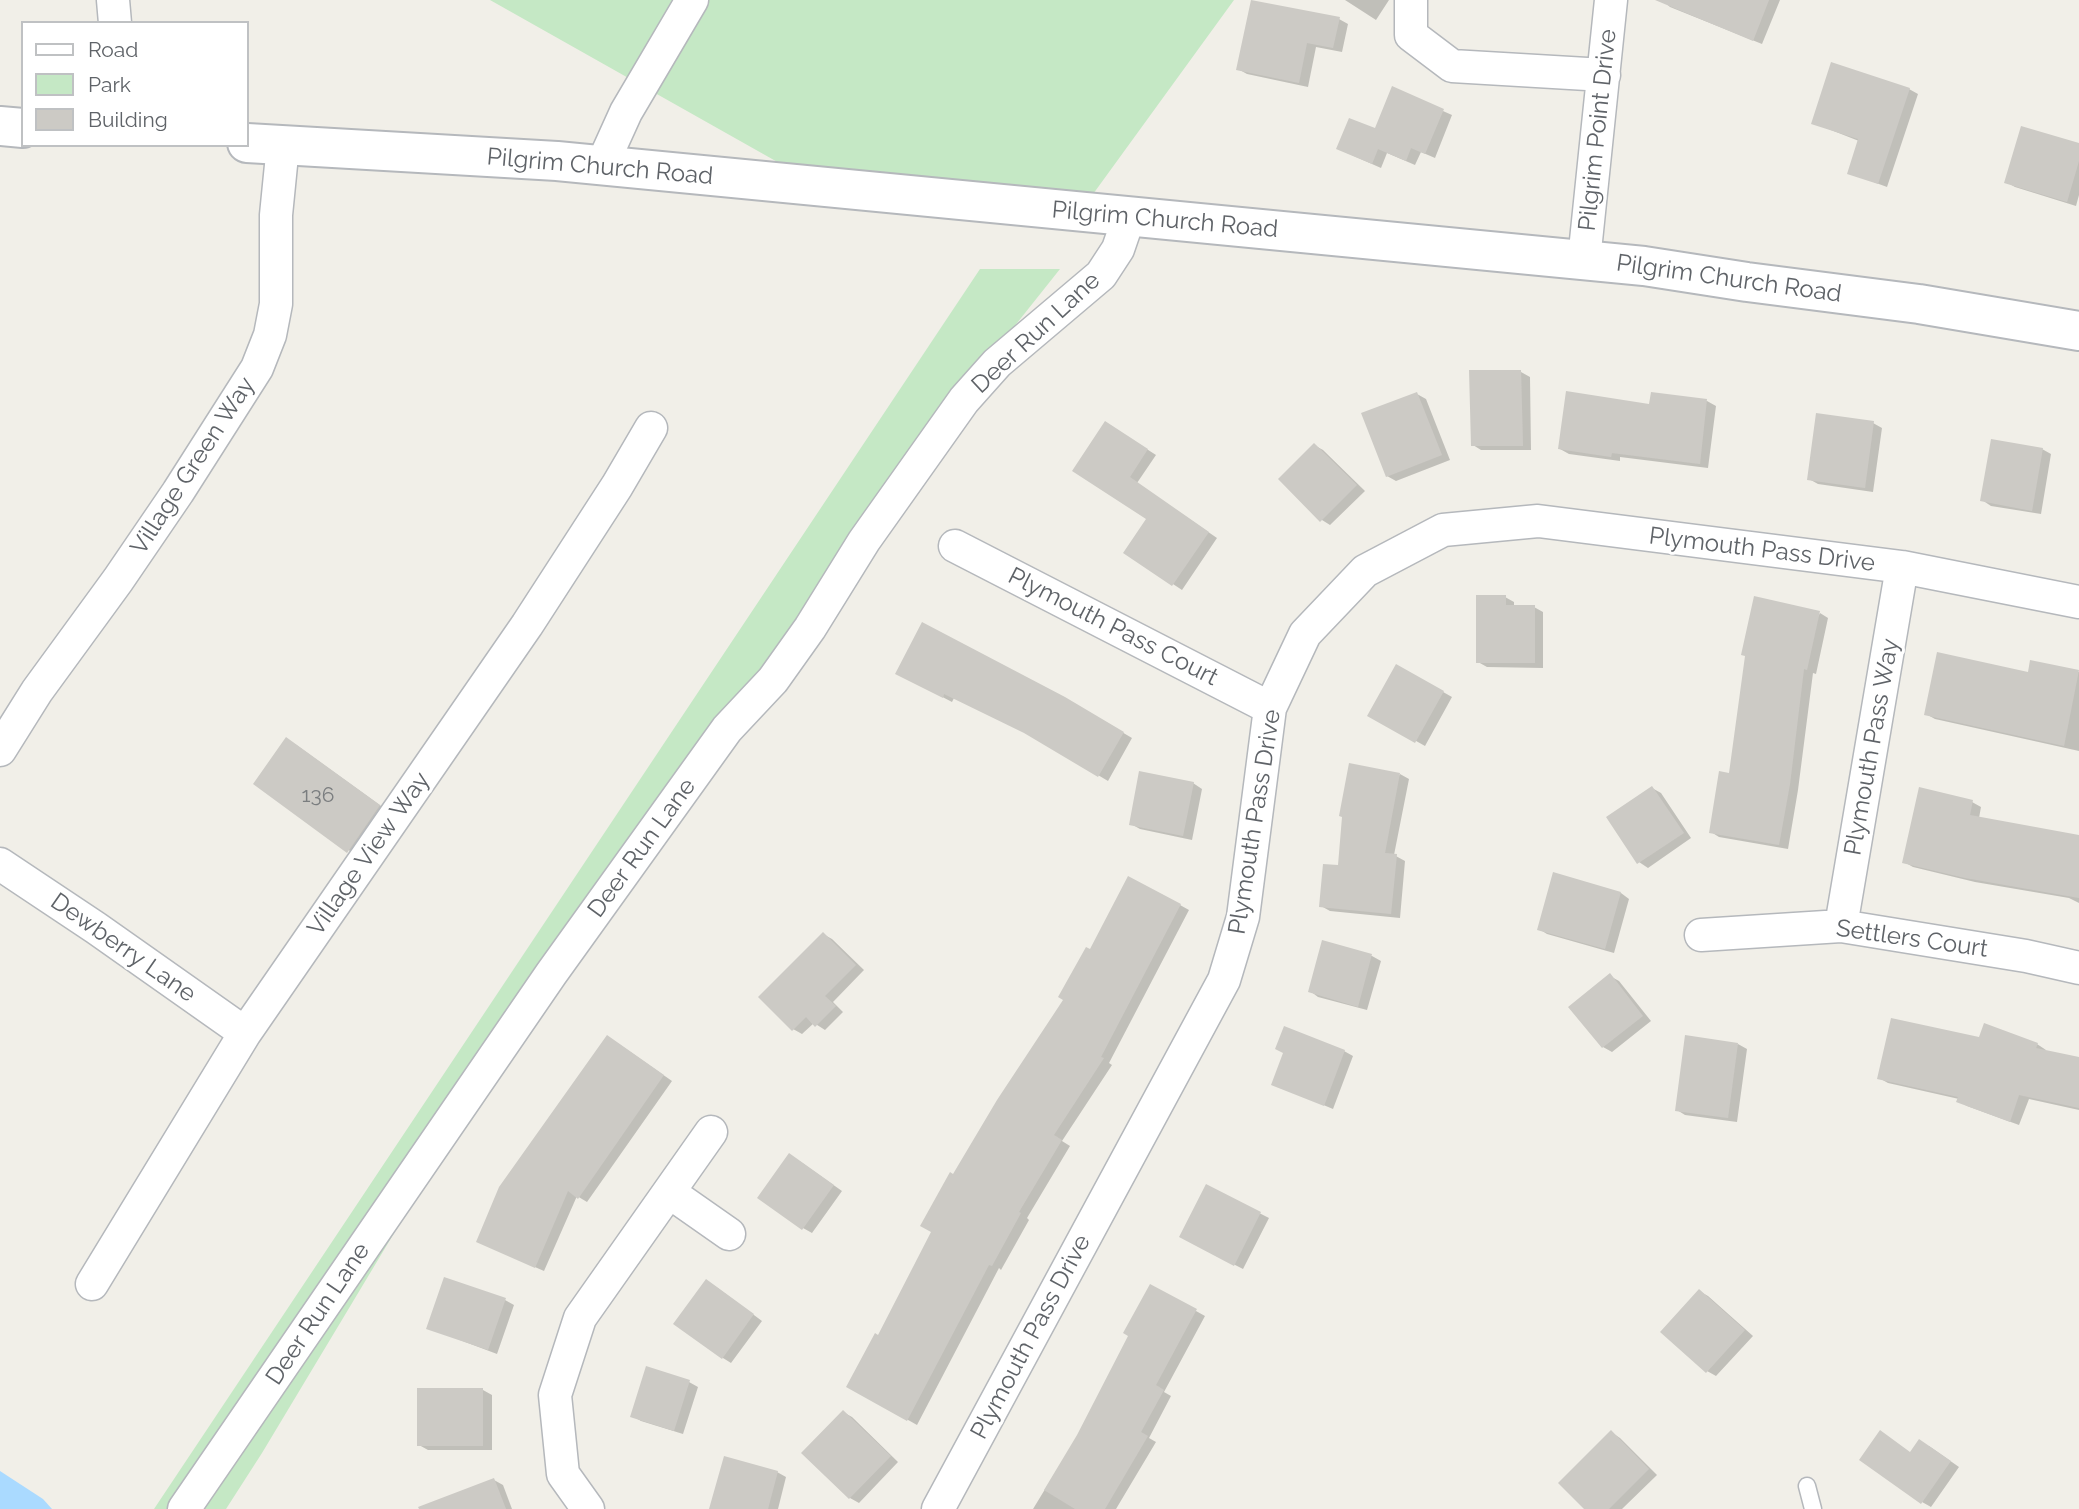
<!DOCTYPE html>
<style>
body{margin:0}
#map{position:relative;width:2079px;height:1509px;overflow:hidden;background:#f1efe8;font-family:Raleway,sans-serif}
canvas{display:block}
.legend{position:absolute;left:21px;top:21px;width:228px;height:126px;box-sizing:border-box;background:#fff;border:2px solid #bfc1c3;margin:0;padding:9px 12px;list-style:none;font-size:21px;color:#5f6368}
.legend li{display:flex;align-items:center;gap:14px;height:35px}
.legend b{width:35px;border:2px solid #bfc1c3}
</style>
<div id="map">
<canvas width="2079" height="1509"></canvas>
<ul class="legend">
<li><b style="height:9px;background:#fff"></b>Road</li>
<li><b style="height:19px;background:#c5e8c5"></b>Park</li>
<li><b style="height:19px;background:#cccac5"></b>Building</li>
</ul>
</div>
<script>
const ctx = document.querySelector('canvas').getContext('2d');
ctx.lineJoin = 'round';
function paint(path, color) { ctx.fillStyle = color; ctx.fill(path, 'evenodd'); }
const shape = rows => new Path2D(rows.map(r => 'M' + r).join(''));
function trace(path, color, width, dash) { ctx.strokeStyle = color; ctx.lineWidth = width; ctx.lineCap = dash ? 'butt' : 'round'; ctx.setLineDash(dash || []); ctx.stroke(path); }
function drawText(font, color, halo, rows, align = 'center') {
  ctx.font = font + ' Raleway,sans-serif'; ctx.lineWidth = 6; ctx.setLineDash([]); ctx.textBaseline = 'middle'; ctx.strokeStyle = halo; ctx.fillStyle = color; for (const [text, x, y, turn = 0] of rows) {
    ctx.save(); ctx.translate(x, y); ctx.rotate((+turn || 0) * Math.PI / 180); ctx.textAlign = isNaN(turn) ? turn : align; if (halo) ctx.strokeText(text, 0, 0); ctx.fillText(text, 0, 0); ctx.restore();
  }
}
const green = shape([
 [490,0,1234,0,1080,212,820,186],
 [980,269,1060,269,885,489,444,1150,262,1453,226,1509,154,1509]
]);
const water = shape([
 [0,1471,43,1499,52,1509,0,1509]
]);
const shadow = shape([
 [1345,0,1389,0,1376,20],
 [1662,0,1780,0,1762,44,1670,7],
 [1339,19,1348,24,1342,52,1316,47,1308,87,1247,74,1238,69],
 [1393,89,1452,115,1435,158,1421,152,1415,165,1387,153,1381,168,1347,153,1376,131],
 [1909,89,1918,94,1887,187,1849,173,1859,141,1813,123],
 [2079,145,2079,195,2076,206,2015,187,2006,182],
 [1521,372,1530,377,1531,450,1481,450,1473,445],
 [1417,394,1426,399,1450,460,1396,481,1387,476],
 [1707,401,1716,406,1708,468,1620,457,1620,461,1569,454,1560,449,1651,406],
 [1873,423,1882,428,1873,492,1818,484,1809,479],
 [1114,428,1156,455,1137,483,1217,538,1182,590,1126,553,1149,518,1074,471],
 [1314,445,1323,450,1365,491,1330,525,1322,520],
 [2042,449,2051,454,2041,514,1991,506,1982,500],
 [1505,597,1514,602,1514,607,1534,607,1543,612,1543,668,1487,667,1478,662],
 [1820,613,1828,618,1816,674,1813,673,1798,790,1788,849,1719,837,1711,832,1730,775],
 [2032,662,2079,672,2079,751,1935,719,1926,714,2029,674],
 [1397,666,1452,697,1425,746,1370,715],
 [906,678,1064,698,1132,738,1108,781,1034,737,954,698,952,702],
 [295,744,388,811,357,856,256,784],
 [1400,774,1409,779,1394,855,1405,861,1400,918,1330,911,1321,906,1340,867],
 [1193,783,1202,789,1192,840,1140,829,1131,824],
 [1652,788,1661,793,1691,838,1648,868,1639,862],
 [1972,802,1981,807,1979,818,2079,839,2079,903,2069,898,1975,882,1913,867,1904,862],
 [1554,874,1621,893,1629,899,1614,953,1547,934,1539,929],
 [1180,905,1189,910,1109,1063,1112,1065,1062,1141,1070,1146,1027,1218,1029,1220,1001,1270,999,1268,917,1425,848,1386,879,1337,934,1231,953,1176,1066,999],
 [823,934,832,939,864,970,833,1002,843,1012,825,1030,814,1023,802,1034,793,1029],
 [1324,942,1372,956,1381,961,1367,1010,1318,997,1310,991],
 [1610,976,1619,981,1651,1021,1612,1052,1603,1047],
 [1985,1026,2037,1044,2046,1050,2045,1052,2079,1059,2079,1110,2029,1099,2019,1125,1967,1106,1958,1101,1959,1099,1888,1083,1879,1078,1980,1040],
 [616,1042,672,1081,587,1202,577,1196,544,1271,487,1246],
 [1738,1044,1747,1049,1737,1122,1685,1115,1677,1110],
 [1344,1051,1353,1056,1333,1109,1273,1084,1285,1053],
 [798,1160,842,1191,812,1233,803,1228],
 [1206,1186,1269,1218,1243,1269,1190,1242],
 [715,1286,762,1321,731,1363,723,1358],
 [1151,1286,1205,1316,1164,1392,1171,1396,1149,1438,1156,1442,1116,1509,1033,1509,1078,1435,1131,1335],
 [1699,1291,1708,1296,1753,1336,1716,1376,1707,1371],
 [505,1300,514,1305,497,1354,428,1328],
 [689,1382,698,1387,683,1434,641,1421,632,1416],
 [483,1390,492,1395,492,1450,428,1450,419,1445],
 [843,1412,852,1417,898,1462,859,1503,850,1498],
 [1611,1432,1620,1438,1657,1475,1622,1509,1587,1509],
 [1929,1446,1959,1467,1931,1507,1922,1502,1911,1453],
 [777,1472,786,1477,778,1509,711,1509],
 [494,1480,503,1485,512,1509,427,1509]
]);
const building = shape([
 [1251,0,1340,17,1333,48,1307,43,1299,83,1236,70],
 [1655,0,1769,0,1753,41],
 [1831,62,1910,88,1878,184,1847,174,1858,139,1811,124],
 [1392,86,1444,109,1425,154,1411,148,1406,161,1378,149,1372,164,1336,149,1349,118,1375,128],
 [2021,126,2079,143,2079,161,2067,202,2004,183],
 [1469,370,1521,370,1523,446,1471,446],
 [1566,391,1649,404,1651,392,1707,399,1700,464,1612,453,1611,457,1558,449],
 [1417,392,1442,455,1386,477,1361,413],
 [1816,413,1874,421,1865,488,1807,480],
 [1105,421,1148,449,1130,477,1209,532,1172,586,1123,553,1146,519,1072,471],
 [1991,439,2043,448,2032,511,1980,501],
 [1314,443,1357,485,1320,522,1278,479],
 [1476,595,1506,595,1506,605,1535,605,1535,663,1476,663],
 [1754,596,1820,611,1807,670,1804,669,1790,784,1779,845,1709,833,1719,771,1729,773,1745,656,1741,655],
 [922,622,1065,697,1124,732,1098,777,1024,733,944,694,943,698,895,674],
 [1937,652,2028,672,2030,660,2079,670,2064,746,1924,715],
 [1396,664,1444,691,1415,743,1367,716],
 [286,737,380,805,347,853,253,784],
 [1349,763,1400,773,1385,853,1397,854,1391,914,1319,907,1323,864,1338,865,1342,817,1339,816],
 [1139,771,1194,782,1183,836,1129,825],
 [1652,786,1684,833,1637,864,1606,817],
 [1919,787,1973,800,1970,815,2079,835,2079,898,1965,878,1902,863],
 [1553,872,1621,892,1605,949,1537,930],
 [1128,876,1181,904,1101,1057,1104,1058,1054,1135,1062,1140,1019,1212,1021,1213,992,1266,989,1265,907,1421,846,1387,875,1333,878,1335,931,1232,920,1226,950,1172,953,1174,997,1100,1063,1000,1058,997,1086,947,1090,949],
 [823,932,856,965,825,996,836,1006,815,1027,806,1017,792,1031,758,997],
 [1322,940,1372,954,1358,1007,1308,992],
 [1610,973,1643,1016,1602,1048,1568,1007],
 [1891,1018,1979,1037,1984,1023,2038,1043,2036,1048,2079,1057,2079,1108,2019,1095,2010,1122,1956,1102,1958,1097,1877,1079],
 [1284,1026,1345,1050,1324,1106,1271,1085,1283,1053,1275,1049],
 [607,1035,664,1075,578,1199,568,1191,535,1268,476,1242,499,1187],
 [1685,1035,1738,1043,1728,1118,1675,1111],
 [789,1153,834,1185,802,1230,757,1198],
 [1206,1184,1261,1212,1234,1266,1179,1237],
 [444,1277,506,1298,488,1350,426,1329],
 [706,1279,754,1314,722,1359,673,1324],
 [1150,1284,1197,1309,1156,1385,1164,1390,1141,1432,1148,1436,1105,1509,1075,1509,1044,1490,1077,1435,1128,1336,1123,1333],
 [1699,1289,1745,1330,1706,1373,1660,1332],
 [646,1366,690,1380,674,1431,630,1417],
 [417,1388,483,1388,483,1446,417,1446],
 [843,1410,891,1456,849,1499,801,1453],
 [1611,1430,1649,1469,1609,1509,1584,1509,1558,1483],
 [1880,1430,1910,1452,1919,1439,1951,1461,1921,1504,1859,1460],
 [724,1456,778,1471,768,1509,709,1509],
 [494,1478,506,1509,419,1509,418,1507]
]);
const service = shape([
 [1807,1486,1813,1509]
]);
const minor = shape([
 [113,0,115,23],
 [1411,0,1411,35,1452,66,1604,75],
 [602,165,626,112,692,0],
 [1584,260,1611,0],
 [955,546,1270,708],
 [0,750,37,691,118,580,178,492,257,368,270,335,276,304,276,215,283,145],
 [0,864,96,928,245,1033],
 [1841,926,1902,567],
 [1701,935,1841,926,2026,956,2079,968],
 [669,1192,729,1234],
 [92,1284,245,1033,527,625,617,486,651,428],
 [184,1509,551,974,727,729,773,680,810,628,864,541,964,400,997,363,1101,275,1118,249,1129,217],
 [588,1509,563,1474,555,1395,580,1318,711,1132],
 [938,1509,1224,980,1243,917,1270,708,1305,634,1365,571,1443,530,1538,521,1902,567,2079,602]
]);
const tertiary = shape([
 [0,126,23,128],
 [247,143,557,161,1644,266,1747,282,1919,304,2079,331]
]);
const numberNames = [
 ["136",318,796]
];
const streetNames = [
 ["Pilgrim Point Drive",1598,130,-84],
 ["Pilgrim Church Road",600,167,5],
 ["Pilgrim Church Road",1165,220,5],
 ["Pilgrim Church Road",1729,279,8],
 ["Deer Run Lane",1036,333,-43],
 ["Village Green Way",193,466,-57],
 ["Plymouth Pass Drive",1762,550,7],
 ["Plymouth Pass Court",1113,627,27],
 ["Plymouth Pass Way",1872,747,-80],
 ["Plymouth Pass Drive",1255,822,-81],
 ["Deer Run Lane",642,848,-54],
 ["Village View Way",369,854,-55],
 ["Settlers Court",1912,939,8],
 ["Dewberry Lane",123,948,35],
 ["Deer Run Lane",318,1314,-56],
 ["Plymouth Pass Drive",1031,1337,-62]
];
paint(green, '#c5e8c5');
paint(water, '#aadaff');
paint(shadow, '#0003');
paint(building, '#cccac5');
trace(service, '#b5b8bc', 19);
trace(minor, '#b5b8bc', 35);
trace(tertiary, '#b5b8bc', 42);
trace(service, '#fff', 16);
trace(minor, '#fff', 32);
trace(tertiary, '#fff', 38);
drawText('21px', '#7a7d7f', null, numberNames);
drawText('24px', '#5f6368', '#fff', streetNames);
</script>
